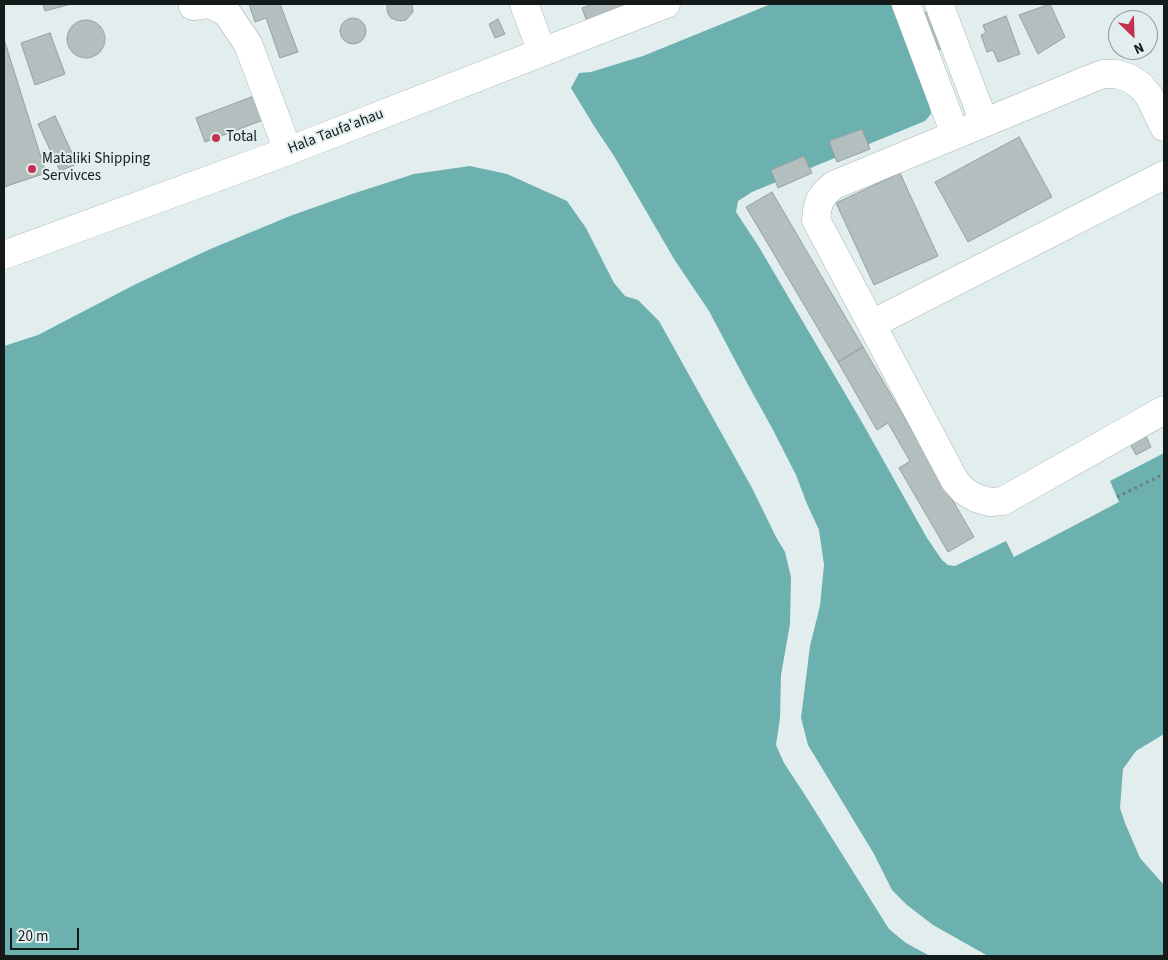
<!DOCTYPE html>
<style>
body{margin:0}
#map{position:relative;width:1168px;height:960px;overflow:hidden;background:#e1eeed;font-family:"Source Sans 3",sans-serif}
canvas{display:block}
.frame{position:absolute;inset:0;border:5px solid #141919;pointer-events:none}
.north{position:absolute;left:1108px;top:10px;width:50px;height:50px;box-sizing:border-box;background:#e1eeed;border:1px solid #8f9998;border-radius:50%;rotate:156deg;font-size:14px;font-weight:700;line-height:20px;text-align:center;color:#141919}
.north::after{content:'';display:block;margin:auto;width:18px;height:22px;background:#c23250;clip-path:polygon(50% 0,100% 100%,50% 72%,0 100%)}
.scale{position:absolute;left:10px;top:928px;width:69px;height:22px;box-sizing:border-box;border:2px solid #141919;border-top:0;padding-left:6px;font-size:15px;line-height:18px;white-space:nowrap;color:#141919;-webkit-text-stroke:4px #e1eeed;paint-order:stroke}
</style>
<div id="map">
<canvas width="1168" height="960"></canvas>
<div class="frame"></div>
<div class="north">N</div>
<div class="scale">20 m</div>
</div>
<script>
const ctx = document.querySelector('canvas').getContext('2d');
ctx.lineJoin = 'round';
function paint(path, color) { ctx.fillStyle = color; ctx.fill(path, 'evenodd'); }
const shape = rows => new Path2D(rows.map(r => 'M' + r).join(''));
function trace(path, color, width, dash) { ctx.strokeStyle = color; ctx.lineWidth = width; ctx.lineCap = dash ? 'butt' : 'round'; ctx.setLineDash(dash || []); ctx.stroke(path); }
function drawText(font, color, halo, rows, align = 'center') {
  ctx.font = font + ' "Source Sans 3",sans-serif'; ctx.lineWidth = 4; ctx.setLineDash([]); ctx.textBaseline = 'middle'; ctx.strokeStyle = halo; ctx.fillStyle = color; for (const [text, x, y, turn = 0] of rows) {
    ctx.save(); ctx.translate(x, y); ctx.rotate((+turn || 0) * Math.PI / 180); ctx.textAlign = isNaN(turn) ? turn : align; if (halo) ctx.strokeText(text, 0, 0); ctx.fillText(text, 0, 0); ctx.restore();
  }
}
const water = shape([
 [771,4,891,4,930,106,931,114,925,121,752,192,738,201,736,212,759,247,863,424,927,538,942,560,948,565,955,566,1006,541,1014,557,1119,502,1110,481,1164,453,1164,734,1136,751,1123,769,1120,808,1125,823,1140,858,1164,885,1164,956,988,956,933,925,907,905,892,890,874,854,808,745,801,718,810,646,820,606,824,565,819,530,807,504,796,475,772,428,747,383,709,311,674,259,614,156,594,126,571,88,579,73,591,72,643,56],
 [470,166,507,174,567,201,586,228,614,283,625,296,638,300,659,321,752,488,776,537,785,552,791,577,790,624,781,675,780,718,776,745,784,763,805,795,889,929,906,943,930,956,4,956,4,346,38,335,136,284,208,250,290,216,352,194,414,174]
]);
const building = shape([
 [43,4,71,4,45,11,43,4],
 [249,4,280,4,298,52,280,58,266,18,255,22,249,4],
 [387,4,412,4,413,12,406,20,401,21,396,20,391,18,388,14,387,9,387,4],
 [593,4,623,4,626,11,588,25,582,8,593,4],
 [1050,4,1065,37,1038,54,1019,15,1050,4],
 [936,8,951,44,939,50,924,13,936,8],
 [1006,16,1020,54,998,62,993,50,987,52,981,35,986,33,983,25,1006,16],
 '340 31a13 13 0 1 1 26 0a13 13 0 1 1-26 0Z',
 [498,19,505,34,495,38,489,24,498,19],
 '67 39a19 19 0 1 1 38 0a19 19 0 1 1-38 0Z',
 [50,33,65,74,35,85,21,43,50,33],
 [4,39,46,173,4,187,4,39],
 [254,96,263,120,205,142,196,118,254,96],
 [55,116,77,164,60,171,38,124,55,116],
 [862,129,870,149,837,162,829,141,862,129],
 [1019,137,1052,197,968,242,935,182,1019,137],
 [804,156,812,173,778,188,771,170,804,156],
 [900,173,938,256,874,285,836,203,900,173],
 [772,192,863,347,838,362,746,207,772,192],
 [863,347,974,537,948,552,899,468,910,461,888,423,877,430,838,362,863,347],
 [1146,436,1151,447,1136,455,1130,444,1146,436]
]);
const path = shape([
 [1117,497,1164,474]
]);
const minor = shape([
 [524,4,542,52],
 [906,4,955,134],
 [939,4,984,122],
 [193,6,210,4,227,13,248,44,288,151],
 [1164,127,1149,96,1141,86,1129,78,1116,74,1103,74,1090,79,834,185,826,192,820,200,817,210,816,220,955,481,964,491,976,498,990,502,1003,501,1164,410],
 [4,255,288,151,666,4],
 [872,324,1164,175]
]);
const markers = [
 [216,138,5,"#c23250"],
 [32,169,5,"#c23250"]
];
const streetNames = [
 ["Hala Taufa'ahau",336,132,-21]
];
const poiNames = [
 ["Total",226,138],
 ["Mataliki Shipping",42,160],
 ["Servivces",42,177]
];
paint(water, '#6cb1af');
paint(building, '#b3bfbf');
trace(building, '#95a1a0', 1);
trace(minor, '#a9b6b5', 29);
trace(path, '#717a79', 3, [2.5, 4]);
trace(minor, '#fff', 28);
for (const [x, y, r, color] of markers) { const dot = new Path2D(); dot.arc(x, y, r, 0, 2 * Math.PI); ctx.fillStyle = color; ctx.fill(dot); trace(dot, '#e1eeed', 2); }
drawText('15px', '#141919', '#e1eeed', streetNames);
drawText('15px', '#141919', '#e1eeed', poiNames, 'left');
</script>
